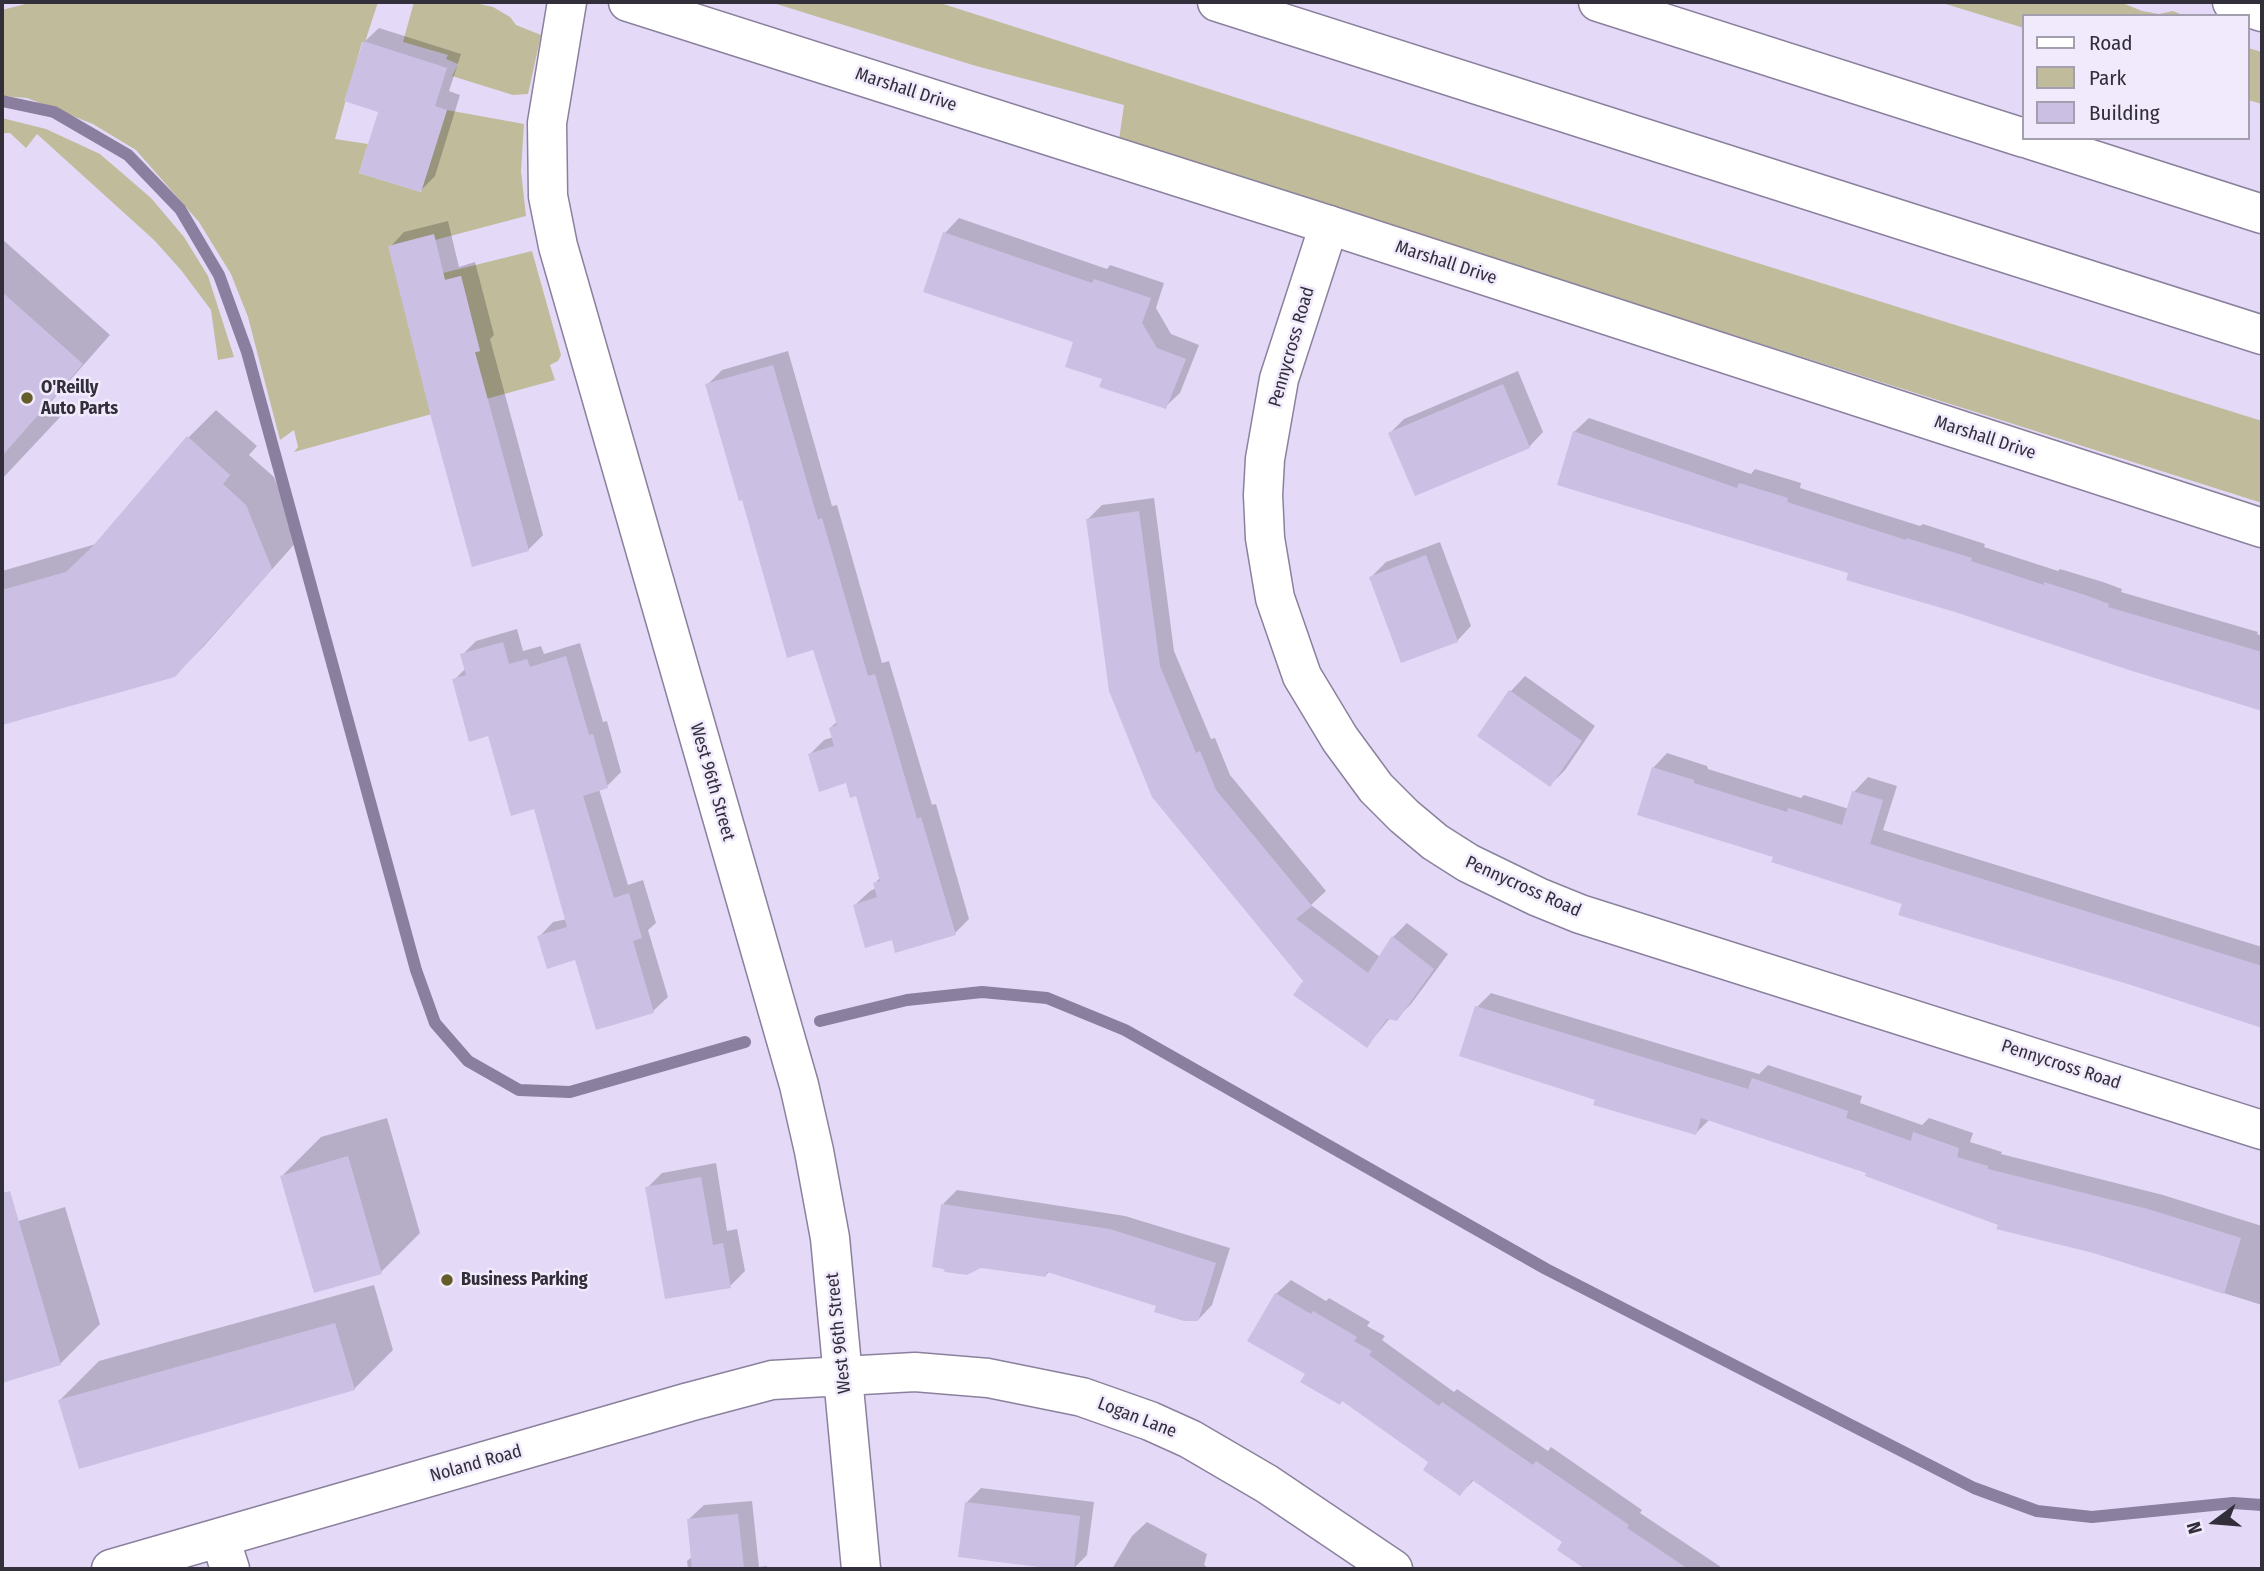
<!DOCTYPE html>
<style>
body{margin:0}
#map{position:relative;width:2264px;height:1571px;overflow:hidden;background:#e4daf8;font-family:"Fira Sans Condensed",sans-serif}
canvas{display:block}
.frame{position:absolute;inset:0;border:4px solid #322e3a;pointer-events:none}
.legend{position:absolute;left:2022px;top:14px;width:228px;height:126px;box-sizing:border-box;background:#f0eafc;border:2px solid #a49fae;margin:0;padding:9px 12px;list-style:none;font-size:21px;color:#322e3a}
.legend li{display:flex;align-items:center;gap:14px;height:35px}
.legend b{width:35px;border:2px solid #a49fae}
.north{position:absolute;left:2180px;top:1487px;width:70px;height:70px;-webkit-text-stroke:5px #f0eafc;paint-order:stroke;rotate:254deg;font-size:19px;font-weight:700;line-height:28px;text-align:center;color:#322e3a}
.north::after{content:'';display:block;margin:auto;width:24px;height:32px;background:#322e3a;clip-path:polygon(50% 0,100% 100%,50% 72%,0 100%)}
</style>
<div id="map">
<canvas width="2264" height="1571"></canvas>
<div class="frame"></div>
<ul class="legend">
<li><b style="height:9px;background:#fff"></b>Road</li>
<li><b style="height:19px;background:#bfbb9b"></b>Park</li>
<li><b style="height:19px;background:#cbc0e3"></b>Building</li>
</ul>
<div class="north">N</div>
</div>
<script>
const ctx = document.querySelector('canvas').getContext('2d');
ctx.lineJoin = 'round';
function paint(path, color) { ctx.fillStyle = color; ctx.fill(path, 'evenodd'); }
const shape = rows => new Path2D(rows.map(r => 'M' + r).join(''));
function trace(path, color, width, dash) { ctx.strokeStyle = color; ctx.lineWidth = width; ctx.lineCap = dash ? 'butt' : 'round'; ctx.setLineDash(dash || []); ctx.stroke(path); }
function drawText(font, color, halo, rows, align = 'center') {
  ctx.font = font + ' "Fira Sans Condensed",sans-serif'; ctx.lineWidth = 5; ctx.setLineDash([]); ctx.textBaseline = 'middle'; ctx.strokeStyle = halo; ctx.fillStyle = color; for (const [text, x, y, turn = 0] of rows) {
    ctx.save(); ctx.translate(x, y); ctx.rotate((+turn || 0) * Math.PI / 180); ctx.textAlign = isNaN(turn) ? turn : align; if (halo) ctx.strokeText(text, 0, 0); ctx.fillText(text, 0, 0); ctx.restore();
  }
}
const green = shape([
 [33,2,378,2,365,42,362,42,335,139,368,144,359,173,421,192,447,110,524,124,521,171,526,216,435,240,419,367,480,351,461,276,445,280,443,273,532,251,561,355,558,361,550,365,555,380,294,452,298,447,294,430,280,440,248,317,231,274,199,222,136,150,93,124,27,98,2,96,2,10],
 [414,2,471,2,493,7,510,17,516,25,541,35,528,94,513,95,452,76,458,64,446,59,448,55,403,42],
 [770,2,937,2,1569,204,2262,421,2262,503,1119,140,1124,105,976,66],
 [1939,2,2120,2,2142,11,2159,14,2173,11,2185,16,2024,16,2024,28],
 [2248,48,2262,52,2262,104,2248,100],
 [2,118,46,129,100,154,151,198,184,237,208,276,234,357,218,360,211,310,181,270,154,240,37,134,26,148,10,133,2,133]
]);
const shadow = shape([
 [379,28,461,54,449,91,460,95,435,176,421,190,380,111,364,42],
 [959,218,1107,269,1110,265,1164,283,1156,308,1171,334,1199,345,1180,393,1165,407,1105,378,1075,341,945,233],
 [448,221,459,267,475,262,494,335,490,339,543,535,528,550,390,247,404,232],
 [2,239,110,335,49,404,62,415,2,479],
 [788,351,832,506,837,505,882,663,889,661,932,805,936,804,969,919,955,933,893,937,855,905,870,891,876,888,875,883,881,877,857,794,847,781,810,754,824,740,833,737,830,728,838,721,814,648,743,497,707,385,722,370],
 [1518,371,1543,432,1529,447,1390,433,1404,419],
 [216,410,257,446,249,455,274,477,299,539,203,647,174,676,2,723,2,571,96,544,188,438],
 [1589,418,1751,474,1755,469,1801,483,1800,488,1920,526,1923,524,1985,544,1984,547,2058,571,2060,569,2103,582,2122,589,2121,592,2258,632,2257,634,2262,636,2262,710,2130,668,1574,432],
 [1154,498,1174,651,1211,739,1215,738,1230,775,1326,891,1311,905,1380,957,1393,937,1407,923,1448,954,1411,1004,1396,1019,1390,1018,1367,1046,1306,981,1153,796,1088,519,1102,505],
 [1440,542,1471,626,1457,641,1371,577,1386,562],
 [517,629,523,651,541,646,544,654,580,643,603,722,607,721,621,772,607,786,599,789,628,885,643,880,656,923,648,930,668,997,653,1011,576,958,539,937,553,922,567,919,535,807,454,680,466,668,462,655,476,641],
 [1525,676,1595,726,1565,770,1550,785,1480,735,1511,691],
 [1667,753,1707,766,1708,769,1801,798,1804,795,1849,809,1854,792,1868,777,1897,786,1883,830,2262,947,2262,1025,2132,984,1775,855,1653,768],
 [1491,993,1759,1074,1768,1065,1862,1096,1860,1103,1922,1125,1929,1118,1973,1133,1970,1142,2002,1152,2001,1154,2163,1195,2262,1226,2262,1305,2000,1223,1869,1172,1710,1119,1696,1133,1597,1099,1477,1007],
 [387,1118,420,1233,381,1272,282,1176,321,1137],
 [716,1163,727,1231,737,1229,745,1271,730,1286,647,1188,662,1173],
 [957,1190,1125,1216,1230,1248,1212,1305,1198,1320,1158,1305,1050,1271,1045,1276,943,1204],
 [65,1207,100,1324,61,1363,2,1381,2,1226],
 [1291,1280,1326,1301,1329,1298,1370,1322,1367,1326,1385,1336,1382,1340,1454,1392,1457,1389,1548,1451,1551,1447,1642,1510,1640,1513,1724,1569,1589,1569,1559,1550,1565,1541,1474,1480,1460,1494,1431,1462,1307,1373,1276,1294],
 [374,1285,393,1350,354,1389,60,1400,99,1361],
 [981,1488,1094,1502,1087,1555,1073,1569,960,1556,966,1503],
 [752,1501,759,1567,767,1566,767,1569,688,1569,687,1561,693,1556,689,1519,704,1505],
 [1147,1522,1207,1554,1204,1565,1210,1569,1112,1569,1132,1536]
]);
const stream = shape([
 [2,101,54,112,128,155,180,209,219,275,247,352,416,970,435,1023,468,1061,519,1090,570,1092,745,1042],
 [820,1021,907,1000,982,992,1047,998,1125,1030,1546,1269,1974,1488,2037,1511,2092,1517,2233,1503,2262,1505]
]);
const building = shape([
 [363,41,447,68,435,106,447,110,421,192,359,173,378,112,344,101],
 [943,232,1092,283,1094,279,1151,298,1142,323,1157,348,1186,359,1166,409,1099,387,1102,379,1065,367,1073,342,923,292],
 [434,234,445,280,461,276,480,351,475,352,529,551,472,567,432,421,388,246],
 [2,292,83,364,2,456],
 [773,365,818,520,822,518,868,676,875,674,917,819,921,817,956,935,895,953,892,940,865,948,853,905,877,897,873,883,880,881,856,796,850,798,846,783,819,792,808,754,834,746,829,728,837,725,813,650,787,658,742,500,739,501,705,384],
 [1503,384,1530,448,1415,496,1388,433],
 [1573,431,1737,488,1739,483,1788,498,1787,502,1906,540,1906,538,1972,558,1971,561,2044,585,2044,582,2088,596,2109,604,2108,607,2262,652,2262,711,2129,670,1955,612,1846,580,1848,573,1557,485],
 [187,436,230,475,223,484,246,505,272,569,175,677,2,725,2,590,66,572,92,547],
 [1139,511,1160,666,1196,753,1200,751,1216,790,1312,906,1296,919,1368,973,1392,936,1434,969,1397,1021,1387,1019,1367,1048,1293,995,1303,981,1152,797,1109,691,1086,519],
 [1426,555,1458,642,1401,663,1369,577],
 [503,642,509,664,527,659,530,667,566,656,589,735,593,734,608,788,583,796,614,898,629,893,642,938,633,941,654,1013,596,1030,575,960,547,969,537,936,567,927,534,809,511,816,488,736,469,742,452,679,466,675,460,654],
 [1509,690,1582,741,1550,787,1477,736],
 [1652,767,1694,780,1694,783,1787,812,1788,808,1842,825,1852,791,1883,800,1870,844,2262,966,2262,1028,2131,985,1898,915,1902,904,1771,862,1773,857,1637,815],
 [1475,1006,1748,1089,1752,1078,1848,1111,1846,1118,1911,1141,1913,1132,1959,1148,1957,1157,1988,1166,1988,1169,2148,1209,2241,1238,2224,1294,2093,1253,1996,1229,1998,1225,1865,1176,1866,1173,1701,1118,1696,1135,1593,1105,1595,1100,1459,1056],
 [348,1156,382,1274,314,1293,280,1176],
 [701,1177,713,1245,723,1243,731,1288,665,1299,645,1187],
 [10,1191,61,1365,2,1383,2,1193],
 [941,1204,1110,1229,1216,1263,1198,1321,1184,1321,1154,1312,1156,1306,1047,1272,1046,1277,981,1268,967,1275,945,1272,943,1269,932,1267],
 [1275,1293,1311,1314,1313,1311,1357,1337,1354,1341,1372,1351,1369,1355,1439,1406,1442,1402,1533,1465,1536,1461,1629,1525,1627,1528,1688,1569,1585,1569,1557,1550,1562,1542,1472,1480,1460,1496,1423,1470,1428,1462,1342,1401,1340,1405,1300,1382,1305,1374,1247,1341],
 [335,1323,355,1390,79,1469,58,1400],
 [965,1502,1080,1516,1074,1569,1055,1569,958,1557],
 [738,1514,744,1569,692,1569,687,1519]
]);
const street = shape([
 [567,2,547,123,548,196,558,246,799,1085,814,1151,830,1238,861,1569],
 [2232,2,2262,12],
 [1329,225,1279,379,1265,459,1263,495,1265,538,1275,598,1302,676,1340,739,1376,788,1404,816,1435,842,1468,863,1538,897,1580,914,2262,1130],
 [220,1538,230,1569],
 [111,1569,689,1402,772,1380,915,1372,988,1378,1082,1397,1150,1421,1190,1439,1267,1484,1393,1569]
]);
const secondary = shape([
 [628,2,1329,225,2262,528]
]);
const highway = shape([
 [1217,2,2262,335],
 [1598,2,2024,138],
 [2025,138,2262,214]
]);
const markers = [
 [27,398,7,"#645d2a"],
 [447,1280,7,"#645d2a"]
];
const streetNames = [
 ["Marshall Drive",906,90,18],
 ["Marshall Drive",1446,263,18],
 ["Pennycross Road",1292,347,-74],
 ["Marshall Drive",1985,438,18],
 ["West 96th Street",712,782,74],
 ["Pennycross Road",1523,887,24],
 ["Pennycross Road",2061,1065,18],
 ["West 96th Street",839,1333,-96],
 ["Logan Lane",1137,1418,21],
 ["Noland Road",476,1464,-16]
];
const poiNames = [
 ["O'Reilly",41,388],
 ["Auto Parts",41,409],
 ["Business Parking",461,1280]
];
paint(green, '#bfbb9b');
paint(shadow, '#0003');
trace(stream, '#8b7fa0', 12);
paint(building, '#cbc0e3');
trace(street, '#8b819d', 41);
trace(secondary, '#8b819d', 41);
trace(highway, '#8b819d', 41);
trace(street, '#fff', 38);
trace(secondary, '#fff', 38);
trace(highway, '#fff', 38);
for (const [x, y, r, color] of markers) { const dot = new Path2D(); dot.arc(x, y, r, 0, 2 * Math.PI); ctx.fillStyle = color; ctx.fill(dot); trace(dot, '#f0eafc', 2.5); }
drawText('18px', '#322e3a', '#f0eafc', streetNames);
drawText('bold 18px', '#322e3a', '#f0eafc', poiNames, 'left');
</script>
